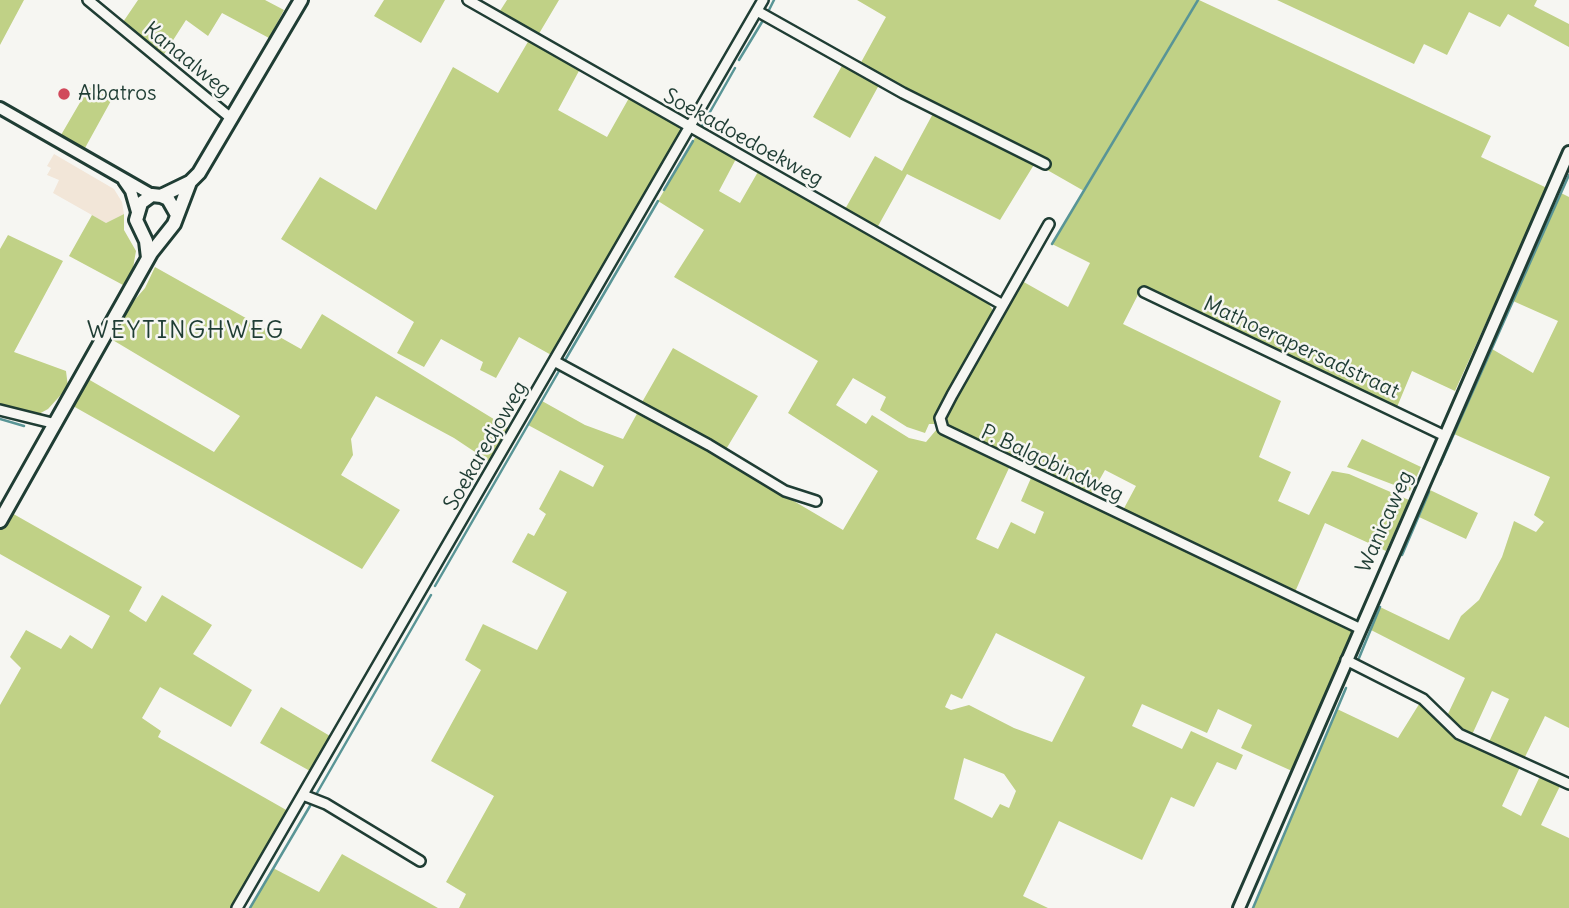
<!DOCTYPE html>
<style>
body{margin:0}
canvas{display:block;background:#f6f6f2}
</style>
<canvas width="1569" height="908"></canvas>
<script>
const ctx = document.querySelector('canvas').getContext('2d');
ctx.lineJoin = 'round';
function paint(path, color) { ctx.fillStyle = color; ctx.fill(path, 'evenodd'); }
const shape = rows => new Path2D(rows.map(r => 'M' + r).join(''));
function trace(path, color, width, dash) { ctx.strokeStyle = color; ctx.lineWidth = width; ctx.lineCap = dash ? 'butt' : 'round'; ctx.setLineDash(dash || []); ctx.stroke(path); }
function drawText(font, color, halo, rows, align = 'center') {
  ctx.font = font + ' Delius,sans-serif'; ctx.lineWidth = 5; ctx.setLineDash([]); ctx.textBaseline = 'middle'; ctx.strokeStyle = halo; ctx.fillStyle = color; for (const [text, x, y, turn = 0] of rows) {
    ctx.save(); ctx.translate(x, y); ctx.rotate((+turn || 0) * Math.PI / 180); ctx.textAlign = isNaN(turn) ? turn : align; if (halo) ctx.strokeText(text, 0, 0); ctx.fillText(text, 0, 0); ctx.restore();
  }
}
const built = shape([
 [54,154,114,189,122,202,124,214,106,223,53,193,59,180,47,175,51,168,47,166]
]);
const green = shape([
 [0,0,24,0,0,45],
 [138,0,265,0,284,10,269,38,222,13,208,36,186,20,161,59,121,25],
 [384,0,445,0,421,43,374,16],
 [507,0,559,0,537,37,498,14],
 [857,0,1199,0,1491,136,1481,157,1547,188,1455,391,1412,371,1397,407,1142,287,1123,324,1281,401,1259,457,1291,472,1278,501,1309,515,1332,471,1349,474,1409,500,1386,551,1325,523,1295,592,1122,512,1136,486,1105,470,1091,495,953,432,945,419,1022,281,1068,307,1090,263,1052,244,1084,191,1035,163,1000,220,907,174,877,228,844,211,875,156,902,171,936,108,859,66,886,17],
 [1277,0,1537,0,1534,6,1569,24,1569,47,1508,14,1500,27,1469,12,1447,55,1424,44,1414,64],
 [529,40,580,69,558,110,607,137,629,98,679,126,681,135,553,356,519,337,496,378,480,370,483,362,441,339,424,367,397,353,414,322,281,239,320,177,376,210,453,67,498,93],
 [843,64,879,85,850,138,813,117],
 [89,87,112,99,85,148,61,135],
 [697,134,737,157,719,191,740,203,759,170,987,301,992,309,992,316,935,424,929,424,925,433,907,427,880,410,886,397,853,378,836,405,866,424,872,415,909,438,926,442,937,429,943,436,1009,468,976,539,998,549,1011,522,1035,534,1044,512,1021,501,1031,478,1353,629,1292,771,1241,748,1252,725,1218,709,1207,733,1142,704,1132,726,1182,749,1191,731,1243,755,1236,770,1217,762,1194,807,1171,797,1142,860,1059,821,1023,896,1048,908,459,908,466,894,446,882,494,796,431,761,481,670,465,660,483,624,537,650,567,592,512,562,528,533,534,536,546,514,539,509,560,470,593,487,604,466,528,425,542,401,585,425,623,439,639,410,843,530,878,471,788,413,818,361,674,277,704,230,658,201],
 [996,633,1085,677,1052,742,1014,728,969,705,951,710,945,707,951,694,962,699],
 [964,758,1004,774,1016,791,1009,808,1000,804,992,818,954,799],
 [1561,193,1569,197,1569,728,1545,716,1523,761,1488,744,1509,699,1492,691,1471,737,1456,730,1446,718,1465,678,1371,630,1380,607,1449,640,1461,616,1479,600,1502,557,1514,521,1536,532,1544,522,1534,515,1550,477,1454,434,1492,349,1533,373,1558,321,1513,301],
 [124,214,124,230,136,251,133,268,123,285,69,256,92,215,106,223],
 [8,235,63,261,14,352,66,371,68,387,48,409,37,415,0,406,0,249],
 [155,267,301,349,322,314,510,429,490,462,454,438,376,396,351,439,353,455,341,475,400,510,362,569,73,406,88,379,214,452,240,416,111,339,132,303,145,288],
 [673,348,758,396,725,451,641,404],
 [1362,439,1421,467,1410,491,1347,467],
 [1430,490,1478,513,1466,539,1419,517],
 [10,512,142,587,129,611,146,622,162,595,212,625,193,654,252,690,231,727,160,687,142,718,161,731,158,737,288,811,230,908,0,908,0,705,21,668,10,657,26,630,61,649,70,635,92,649,110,616,0,554,0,529],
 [1421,701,1449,730,1521,765,1502,806,1521,816,1541,774,1561,784,1541,825,1569,838,1569,908,1253,908,1337,709,1398,738],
 [281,707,330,736,310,771,260,743],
 [342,854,438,908,250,908,273,868,319,892]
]);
const stream = shape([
 [769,10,774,0],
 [739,60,762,22],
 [702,126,735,68],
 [664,190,693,141],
 [1052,244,1198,0],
 [564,362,658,201],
 [0,419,24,426],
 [1440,465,1569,175],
 [1402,555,1429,492],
 [435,586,559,371],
 [1359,658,1380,607],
 [317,793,431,595],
 [250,908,310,806],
 [1253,908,1346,688]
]);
const minor = shape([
 [88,0,232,119],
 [468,0,1003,305],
 [757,11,903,93,1045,164],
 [1049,224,952,395,940,418,943,429,1359,628],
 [1144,292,1443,435],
 [554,361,709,445,785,491,816,501],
 [0,410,56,424],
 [1346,660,1423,699,1459,734,1569,784],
 [303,795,326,804,420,861],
 [237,908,763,0]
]);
const tertiary = shape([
 [0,108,152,195],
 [124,181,131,191,137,212],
 [1239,908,1569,152]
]);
const secondary = shape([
 [161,196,190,182,199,173,301,0],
 [148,258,146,241,136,220,141,203,152,195,161,196,168,199,176,213],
 [0,521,151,253,174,224,190,182]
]);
const markers = [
 [64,94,7,"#d1495b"]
];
const streetNames = [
 ["Kanaalweg",187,60,39],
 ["Soekadoedoekweg",743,138,29],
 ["Mathoerapersadstraat",1301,348,25],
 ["Soekaredjoweg",486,446,-60],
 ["P. Balgobindweg",1052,464,25],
 ["Wanicaweg",1385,522,-66]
];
const poiNames = [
 ["Albatros",78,94]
];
const quarterNames = [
 ["WEYTINGHWEG",186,331]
];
paint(built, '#f2e6d8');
paint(green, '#c0d186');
trace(stream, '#599596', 2.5);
trace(minor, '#1f3d34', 14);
trace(tertiary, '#1f3d34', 16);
trace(secondary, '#1f3d34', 18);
trace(minor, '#f6f6f2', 9);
trace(tertiary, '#f6f6f2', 10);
trace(secondary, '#f6f6f2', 12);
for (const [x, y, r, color] of markers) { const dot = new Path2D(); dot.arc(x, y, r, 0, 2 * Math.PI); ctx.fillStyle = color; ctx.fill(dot); trace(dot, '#f6f6f2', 2.5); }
drawText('21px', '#1f3d34', '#f6f6f2', streetNames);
drawText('21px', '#1f3d34', '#f6f6f2', poiNames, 'left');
ctx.letterSpacing = '2px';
drawText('24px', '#1f3d34', '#f6f6f2', quarterNames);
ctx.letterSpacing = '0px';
</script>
